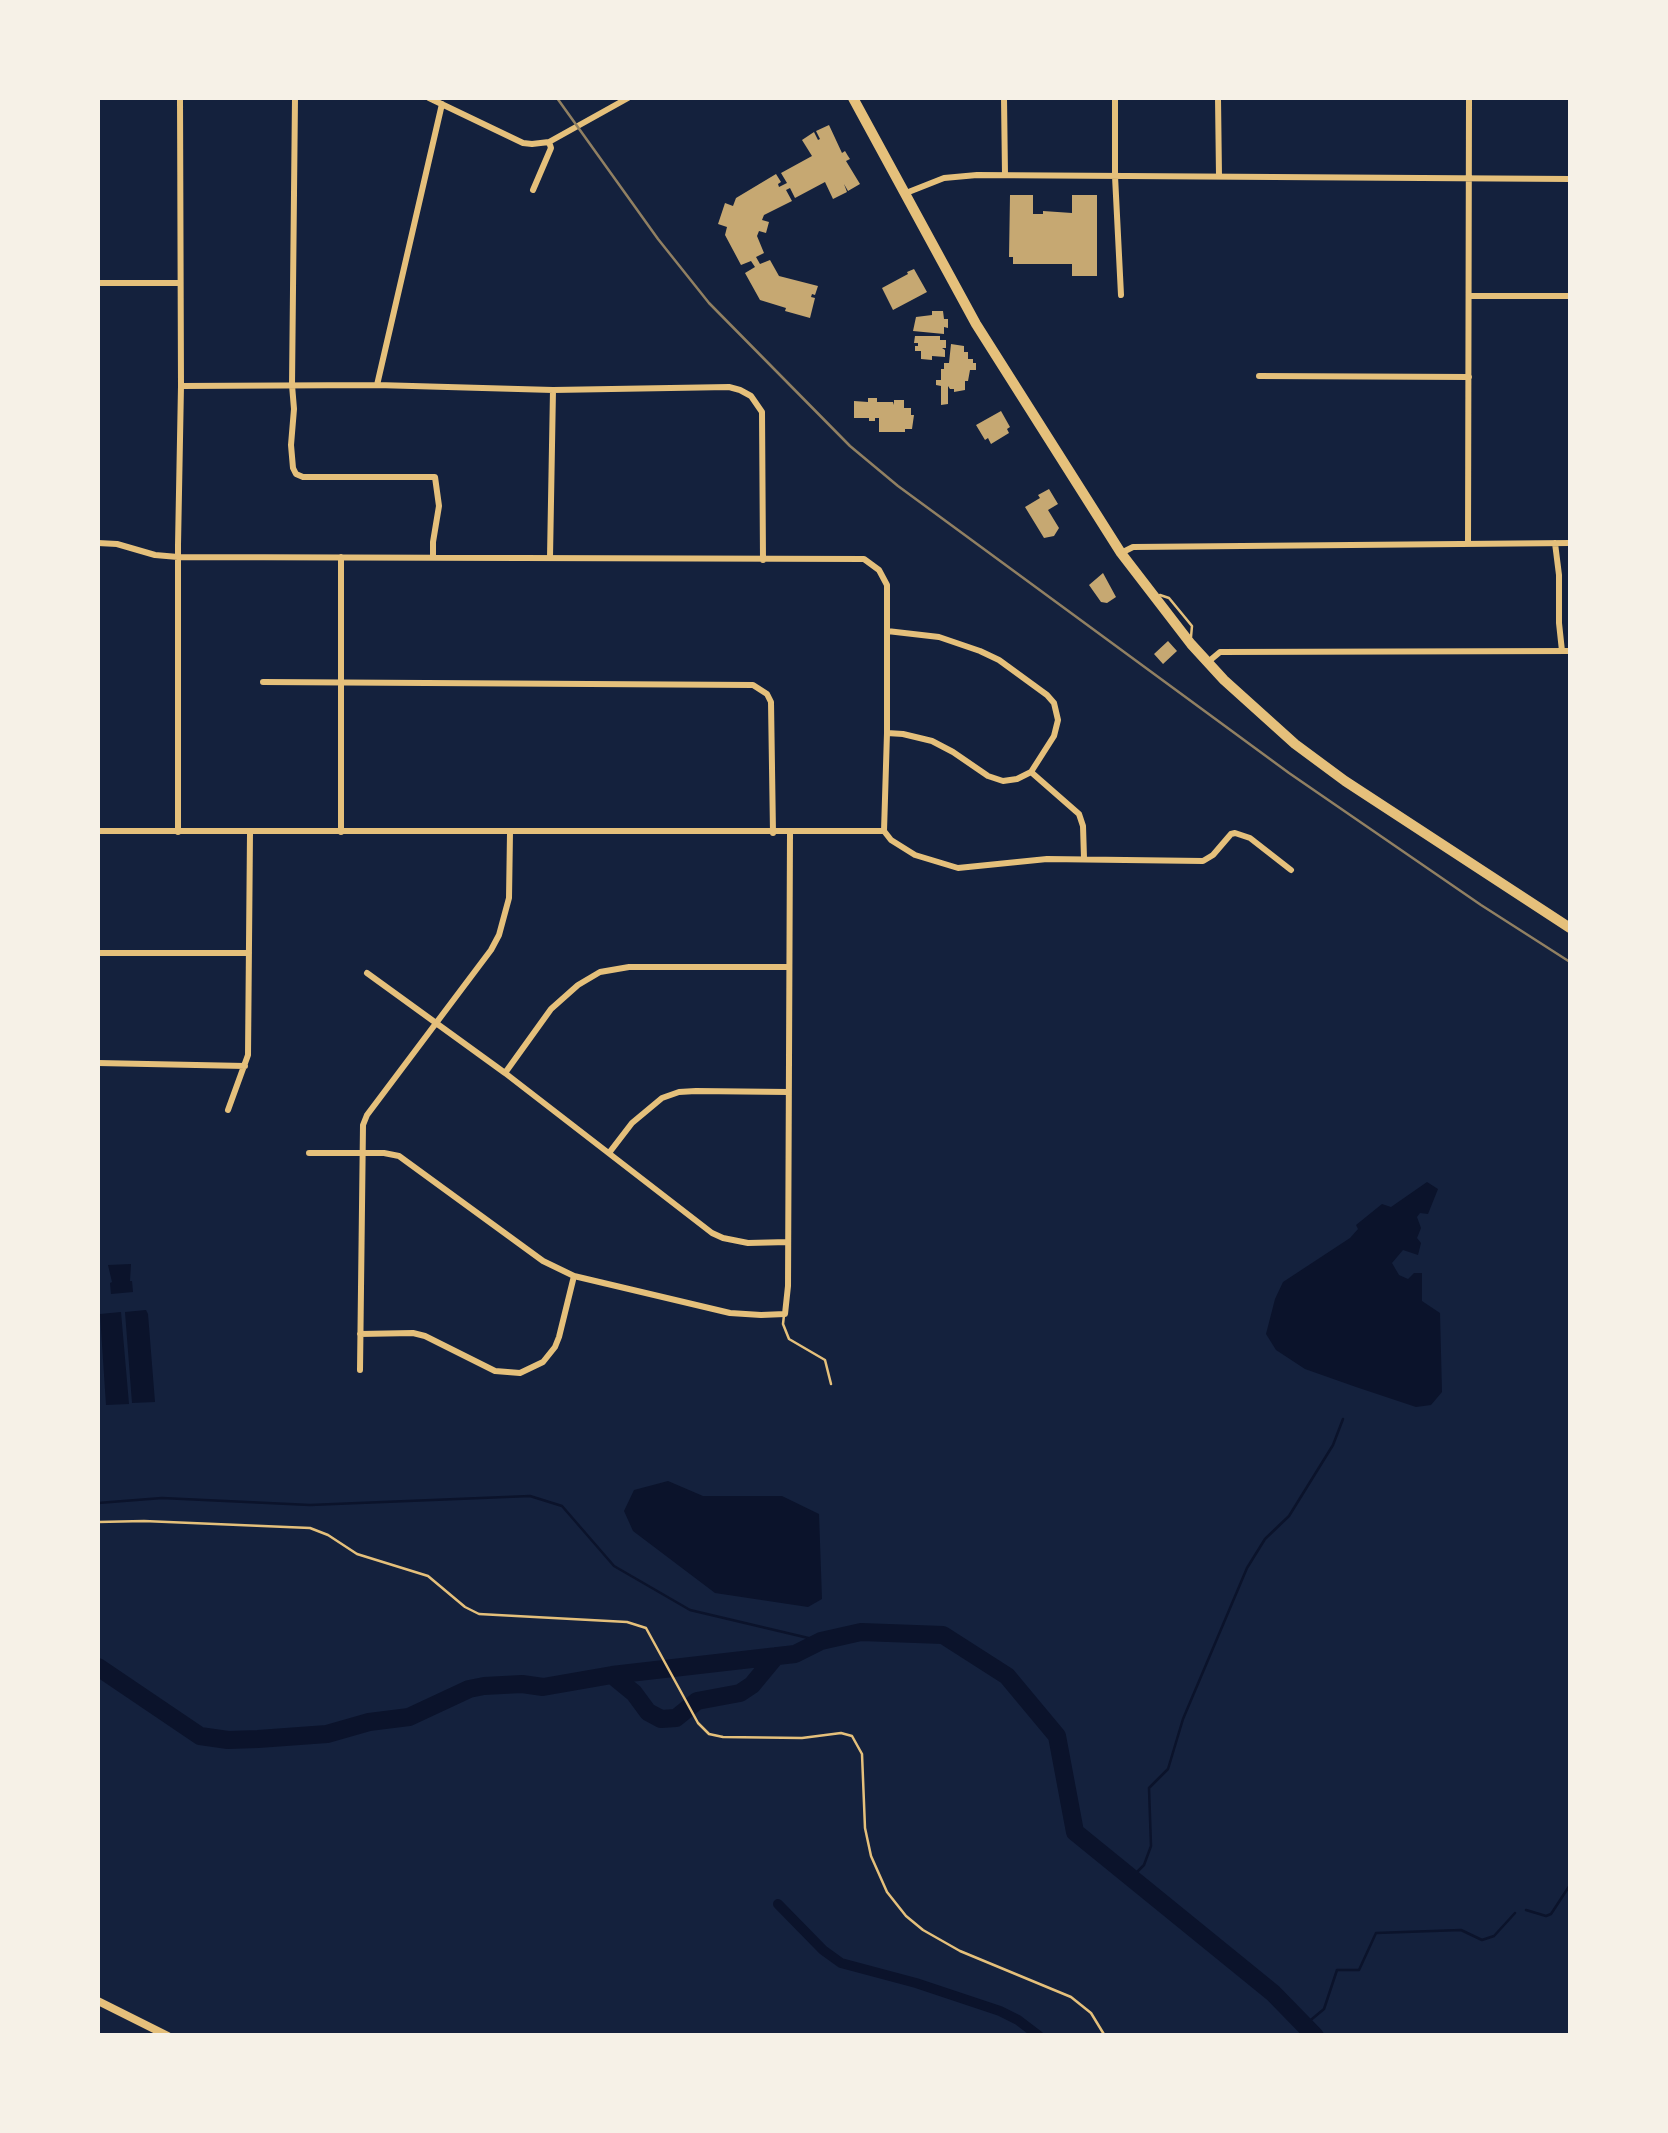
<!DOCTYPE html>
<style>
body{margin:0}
#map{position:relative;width:1668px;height:2133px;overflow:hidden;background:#14213d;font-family:Figtree,sans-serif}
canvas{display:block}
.frame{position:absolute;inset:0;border:100px solid #f6f1e7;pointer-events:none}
</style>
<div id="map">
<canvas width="1668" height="2133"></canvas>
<div class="frame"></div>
</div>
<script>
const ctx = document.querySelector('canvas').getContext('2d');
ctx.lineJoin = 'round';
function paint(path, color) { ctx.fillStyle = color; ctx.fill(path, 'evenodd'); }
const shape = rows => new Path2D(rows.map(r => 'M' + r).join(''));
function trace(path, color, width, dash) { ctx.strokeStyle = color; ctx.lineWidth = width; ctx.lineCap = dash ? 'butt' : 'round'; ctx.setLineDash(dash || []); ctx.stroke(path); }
const water = shape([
 [1427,1182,1438,1189,1428,1214,1420,1213,1417,1217,1421,1228,1417,1238,1421,1243,1418,1255,1403,1250,1392,1263,1399,1275,1408,1279,1414,1273,1422,1273,1422,1301,1440,1313,1442,1392,1431,1405,1416,1407,1356,1387,1305,1369,1276,1350,1266,1334,1275,1299,1283,1282,1350,1238,1358,1229,1356,1225,1382,1204,1391,1207],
 [131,1264,130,1281,132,1281,133,1292,111,1294,110,1283,112,1282,108,1265],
 [146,1310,148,1314,155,1402,132,1403,125,1312],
 [121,1312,129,1404,106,1405,100,1314],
 [668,1481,703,1496,782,1496,819,1514,822,1599,808,1607,715,1593,633,1531,624,1511,634,1490]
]);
const stream = shape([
 [98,1503,162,1498,310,1505,530,1496,562,1506,614,1566,690,1610,821,1641],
 [1132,1877,1144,1865,1151,1846,1149,1788,1168,1769,1183,1719,1247,1568,1265,1539,1289,1516,1333,1445,1343,1419],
 [1526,1910,1546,1916,1551,1914,1570,1885],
 [1306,2024,1324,2009,1337,1970,1359,1970,1376,1933,1461,1930,1482,1940,1494,1936,1515,1913]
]);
const canal = shape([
 [778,1904,823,1950,841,1963,916,1983,1000,2011,1018,2020,1039,2036]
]);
const river = shape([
 [98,1667,200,1736,228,1740,258,1739,327,1734,369,1722,409,1717,469,1689,484,1686,522,1684,543,1687,612,1675,795,1654,821,1641,861,1632,943,1635,1007,1676,1057,1736,1075,1832,1273,1993,1315,2036],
 [612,1675,634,1693,648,1712,661,1719,676,1718,697,1701,740,1693,752,1685,776,1656]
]);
const building = shape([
 [829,125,842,153,845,151,848,156,850,159,846,161,860,184,848,191,844,184,847,192,833,199,825,182,795,198,790,188,786,190,792,201,764,215,762,220,769,222,766,233,759,231,757,236,764,253,756,257,760,264,770,260,779,276,818,286,815,295,812,294,811,297,815,298,810,318,785,311,786,308,760,300,745,273,755,267,751,261,741,265,725,235,727,227,718,224,725,203,733,206,736,198,776,174,781,182,778,184,779,187,787,183,781,173,812,156,802,140,814,132,818,140,820,139,816,131],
 [1010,195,1033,195,1033,214,1043,214,1043,211,1072,213,1072,195,1097,195,1097,276,1072,276,1072,264,1013,264,1013,257,1009,257],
 [914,269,927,292,893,310,882,288,908,274,907,272],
 [932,311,943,311,944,319,948,319,948,328,944,327,944,334,913,331,916,317,932,315],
 [915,336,940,336,940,340,946,340,946,348,942,348,945,350,945,357,932,356,932,360,921,359,921,351,915,351,915,346,918,346,918,343,914,343],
 [951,344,964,346,964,352,968,352,968,359,973,359,973,363,976,363,976,370,970,370,968,381,965,381,965,390,954,392,954,389,950,389,948,386,948,404,941,405,941,386,936,385,936,380,941,380,941,369,944,369,944,363,949,363],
 [868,398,877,398,877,402,893,402,894,405,894,400,904,400,904,408,911,408,911,415,914,415,912,429,905,429,905,432,879,432,879,418,875,418,875,421,869,421,869,418,854,418,854,401,868,402],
 [1001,411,1010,427,1007,429,1009,433,991,444,988,438,985,440,976,425],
 [1049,489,1058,504,1048,510,1059,528,1054,536,1044,538,1025,507,1040,498,1038,495],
 [1103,573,1116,597,1107,603,1101,602,1089,585],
 [1168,641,1177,651,1163,664,1154,654]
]);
const path = shape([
 [98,1522,144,1521,310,1528,328,1535,357,1554,428,1576,465,1607,479,1614,627,1622,646,1628,698,1723,709,1734,723,1737,802,1738,841,1733,852,1736,862,1754,865,1828,871,1856,887,1892,906,1916,923,1930,960,1951,1071,1997,1091,2013,1105,2036]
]);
const service = shape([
 [1160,595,1169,598,1192,626,1191,637],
 [784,1315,783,1324,789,1339,825,1360,831,1384]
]);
const minor = shape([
 [295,98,292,385,294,409,291,445,293,468,296,474,303,477,435,477,439,506,433,542,433,557],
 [429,98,523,143,532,144,549,142,628,98],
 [1004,98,1005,175],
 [1115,98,1115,176,1121,295],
 [1218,98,1219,176],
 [533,190,551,148,549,142],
 [906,193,944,178,977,175,1570,179],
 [98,283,180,283],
 [1469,296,1570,296],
 [1259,376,1469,377],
 [377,385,442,104],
 [181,386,377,385,553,390,729,387,740,390,751,396,762,412,763,560],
 [98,543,117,544,155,555,178,557,864,559,879,570,887,585,887,733,884,831],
 [1555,543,1559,575,1559,623,1562,651],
 [1468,544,1469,98],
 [1121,553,1133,547,1570,543],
 [550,557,553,390],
 [887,631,939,637,980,651,999,660,1047,695,1054,703,1058,720,1054,736,1031,772,1017,779,1003,781,988,776,953,752,932,741,903,734,887,733],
 [1208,662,1220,652,1570,651],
 [263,682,753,685,767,694,771,702,773,833],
 [1031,772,1079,814,1083,826,1084,858],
 [98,831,884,831,891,840,915,855,958,868,1047,859,1203,861,1213,855,1231,834,1235,833,1250,838,1291,870],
 [178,832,178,545,181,386,180,98],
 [341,832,341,557],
 [98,953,249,953],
 [367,973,505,1073,712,1233,723,1238,748,1243,788,1242],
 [98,1063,245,1066],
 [505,1073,551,1009,578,985,600,972,629,967,789,967],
 [228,1110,248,1055,250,833],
 [309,1153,384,1153,399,1156,543,1261,574,1276,730,1313,761,1315,785,1314,788,1286,790,832],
 [609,1153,632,1123,662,1098,679,1092,696,1091,788,1092],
 [360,1334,413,1333,425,1336,495,1371,520,1373,543,1362,555,1347,559,1337,574,1276],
 [360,1370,363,1125,367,1115,491,950,499,935,509,898,510,833]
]);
const tertiary = shape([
 [98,2001,168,2036]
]);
const primary = shape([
 [853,98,976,324,1121,553,1191,644,1224,680,1295,744,1345,781,1570,928]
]);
const rail = shape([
 [557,98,658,239,709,303,850,446,898,486,1289,773,1481,905,1570,962]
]);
paint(water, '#0b132b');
trace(stream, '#0b132b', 2.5);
trace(canal, '#0b132b', 10);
trace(river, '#0b132b', 18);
paint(building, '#c6a872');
trace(path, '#e5c07b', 2.5);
trace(service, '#e5c07b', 2.5);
trace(minor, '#e5c07b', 6);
trace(tertiary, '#e5c07b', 8);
trace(primary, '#e5c07b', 10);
trace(rail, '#918062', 2.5);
</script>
